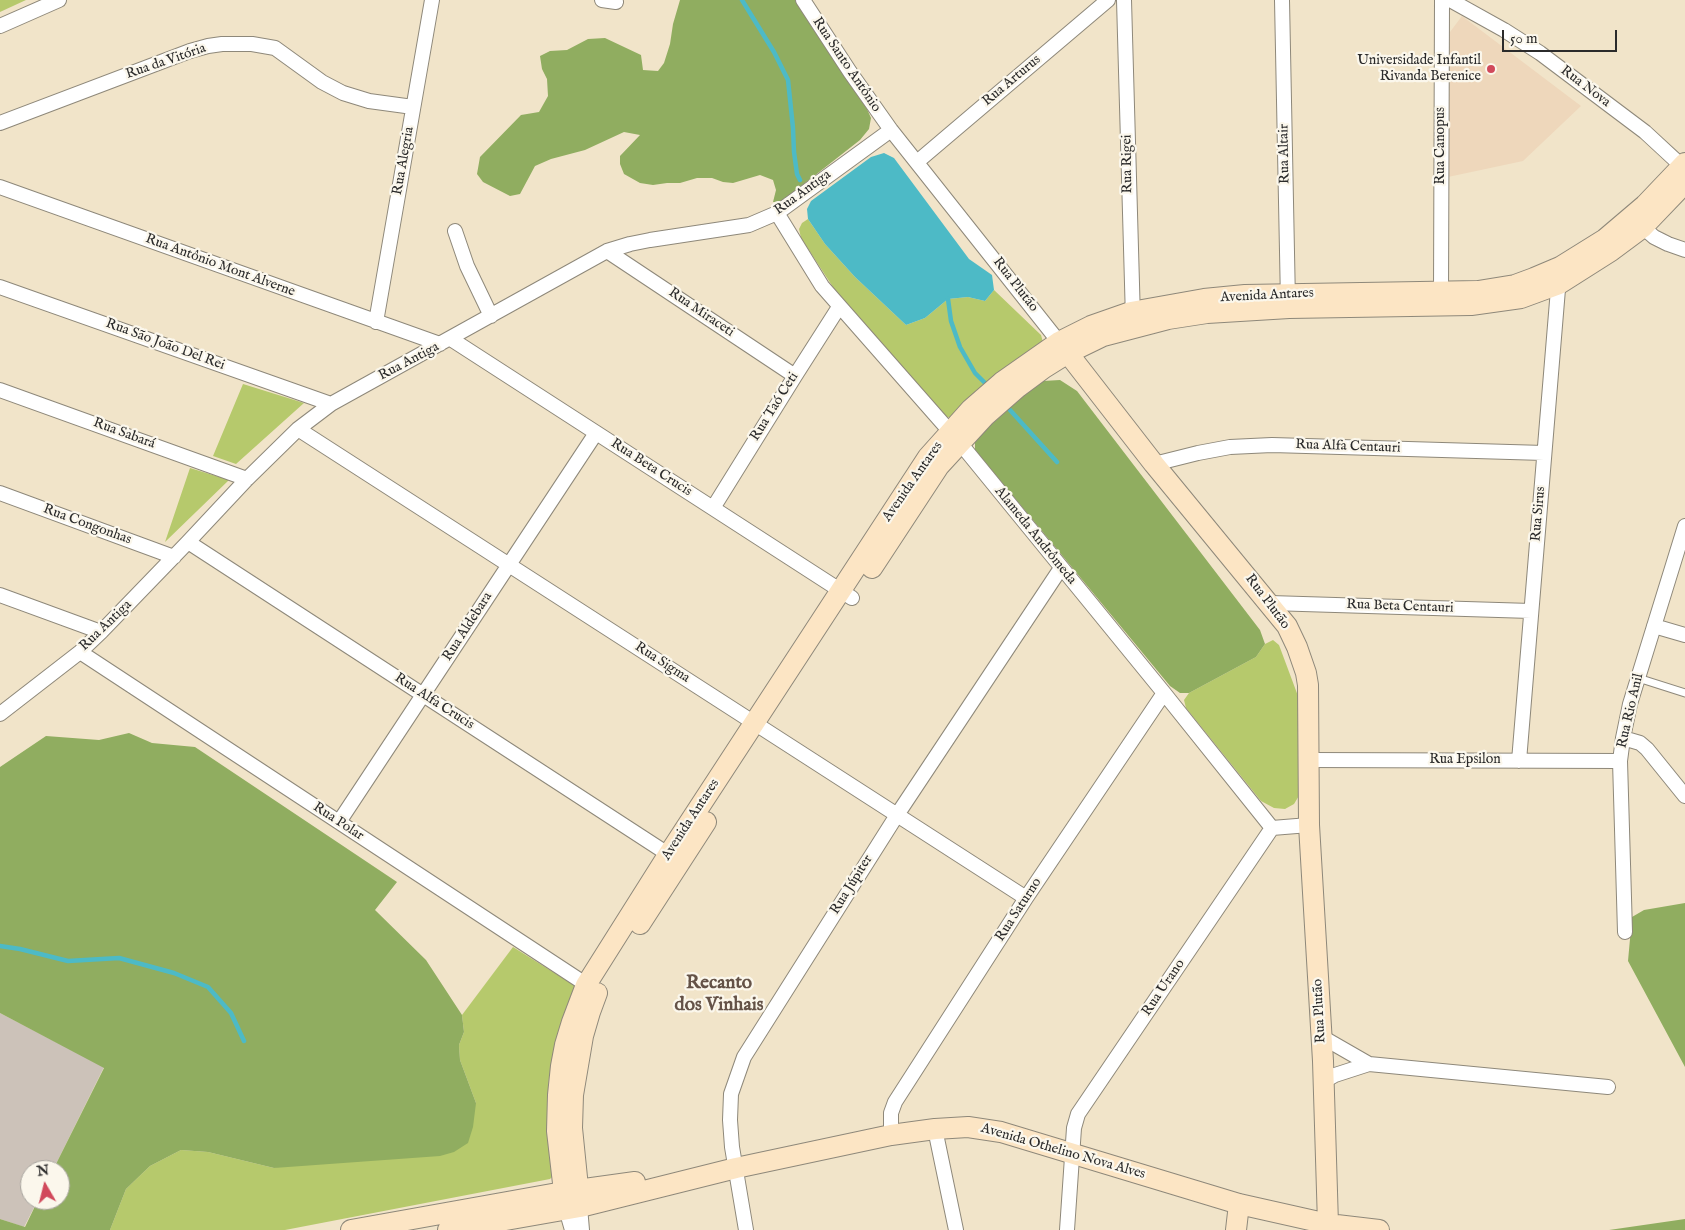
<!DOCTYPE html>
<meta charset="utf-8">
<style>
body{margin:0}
#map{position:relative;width:1685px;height:1230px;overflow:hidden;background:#f1e4c9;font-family:"IM FELL English",serif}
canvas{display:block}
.north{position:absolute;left:20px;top:1160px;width:50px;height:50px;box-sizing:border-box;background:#fbf7ec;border:1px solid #a8a59f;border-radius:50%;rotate:352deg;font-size:14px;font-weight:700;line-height:20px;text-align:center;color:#2b2b2b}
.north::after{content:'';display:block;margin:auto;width:18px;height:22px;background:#d1495b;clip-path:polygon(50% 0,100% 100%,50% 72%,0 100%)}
.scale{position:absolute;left:1502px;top:30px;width:115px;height:22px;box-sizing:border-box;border:2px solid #2b2b2b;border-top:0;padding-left:6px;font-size:15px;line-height:18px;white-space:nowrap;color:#2b2b2b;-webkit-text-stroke:4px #fbf7ec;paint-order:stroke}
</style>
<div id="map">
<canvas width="1685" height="1230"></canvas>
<div class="north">N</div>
<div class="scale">50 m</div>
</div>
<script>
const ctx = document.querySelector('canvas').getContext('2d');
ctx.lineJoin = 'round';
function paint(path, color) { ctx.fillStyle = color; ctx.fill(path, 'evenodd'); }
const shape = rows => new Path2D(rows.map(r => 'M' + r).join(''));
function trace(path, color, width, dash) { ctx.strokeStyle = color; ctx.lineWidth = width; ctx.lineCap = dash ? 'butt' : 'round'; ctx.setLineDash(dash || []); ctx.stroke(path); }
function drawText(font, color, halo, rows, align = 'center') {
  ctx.font = font + ' "IM FELL English",serif'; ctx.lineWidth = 4.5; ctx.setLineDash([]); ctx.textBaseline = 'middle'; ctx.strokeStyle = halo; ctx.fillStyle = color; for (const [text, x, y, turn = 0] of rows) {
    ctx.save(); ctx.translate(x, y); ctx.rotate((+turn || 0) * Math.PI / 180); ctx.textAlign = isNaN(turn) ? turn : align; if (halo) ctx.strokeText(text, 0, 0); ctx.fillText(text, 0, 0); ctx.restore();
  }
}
const built = shape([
 [1462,16,1581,106,1523,161,1448,177,1450,32]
]);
const industrial = shape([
 [0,1013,104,1067,53,1170,30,1170,30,1200,38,1200,24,1227,0,1219]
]);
const green = shape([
 [0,0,26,0,0,12],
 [808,219,825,244,855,277,906,325,925,318,948,299,968,297,985,301,994,290,1041,335,1043,342,951,418,941,415,844,304,801,238,799,229,802,223],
 [243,384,304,403,236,464,213,456],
 [190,468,229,480,165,542],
 [1273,640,1279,645,1298,696,1300,794,1294,804,1285,809,1274,808,1261,801,1186,708,1184,700,1189,693,1256,657,1265,644],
 [513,947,577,987,556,1050,549,1078,547,1108,554,1175,550,1179,285,1230,110,1230,126,1189,150,1166,181,1150,208,1152,274,1168,476,1103,460,1060,459,1045,464,1032,462,1015]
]);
const forest = shape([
 [680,0,795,0,867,109,871,118,869,129,860,140,781,202,773,202,776,190,773,180,760,175,733,183,723,182,712,178,697,178,680,183,667,183,653,185,640,183,624,174,620,164,620,156,640,135,624,132,585,150,551,159,535,166,520,194,510,196,483,182,477,174,480,157,521,115,539,112,548,96,547,79,542,69,540,56,550,51,567,50,588,39,605,38,641,55,643,70,658,71,664,63,670,44,673,24],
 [1060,380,1077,391,1260,630,1265,644,1256,657,1189,693,1180,693,1170,686,975,450,975,439,1029,391,1043,381],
 [129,733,152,743,195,747,397,882,375,910,426,960,462,1015,464,1032,459,1045,460,1060,476,1103,473,1127,468,1143,454,1152,440,1156,274,1168,208,1152,181,1150,150,1166,126,1189,110,1230,0,1230,0,1219,25,1227,38,1200,60,1200,60,1170,53,1170,104,1068,0,1013,0,767,46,736,99,740],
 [1685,903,1685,1067,1628,961,1632,917,1644,910],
 [1685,1219,1685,1230,1609,1230]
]);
const water = shape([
 [884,153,894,158,969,259,992,275,994,290,985,301,968,297,948,299,925,318,906,325,855,277,825,244,808,219,807,209,811,201,871,157]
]);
const stream = shape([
 [742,0,774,52,788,80,793,128,794,152,797,174,800,180],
 [948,299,951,321,960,347,975,373,986,384],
 [1010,410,1057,462],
 [0,946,20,949,68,961,119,958,174,973,208,987,231,1013,244,1041]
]);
const lane = shape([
 [1638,678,1685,693]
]);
const street = shape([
 [602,0,616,2],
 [803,0,850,72,891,130,1059,342],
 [1124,0,1133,319],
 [1282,0,1288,302],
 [1450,0,1504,30,1540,53,1645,132,1685,169],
 [0,26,59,0],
 [0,123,190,51,208,46,222,44,252,44,275,48,322,82,343,93,369,101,413,107],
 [917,162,1108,0],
 [0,187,440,344],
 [777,213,822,286,960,443,1164,693,1272,828,1309,825],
 [1637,222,1654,237,1668,244,1685,250],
 [455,231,467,266,491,316],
 [607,251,795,376],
 [0,287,331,404],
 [1441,292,1442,0],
 [376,322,432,0],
 [451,339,852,598],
 [0,390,247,479],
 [298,429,1026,898],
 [1154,464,1198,453,1230,447,1272,445,1544,453],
 [0,493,174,557],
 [713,508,795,376,839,307],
 [188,542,674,858],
 [0,595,101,632],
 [1270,603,1531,611],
 [1654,626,1685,635],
 [80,652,593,989],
 [0,714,80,652,101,632,188,542,247,479,298,429,331,404,607,251,630,244,650,240,749,225,777,213,891,130],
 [1623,738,1640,743,1647,749,1685,796],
 [1309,760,1620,761],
 [1519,761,1559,277],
 [339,822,596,433],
 [1625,932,1620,761,1623,738,1630,704,1685,526],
 [1322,1037,1369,1064],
 [1324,1081,1335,1075,1369,1064,1608,1087],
 [935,1129,956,1230],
 [891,1135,891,1113,895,1102,1026,898,1164,693],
 [580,1207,582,1230],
 [566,1209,572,1230],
 [746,1230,732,1147,730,1120,731,1094,744,1057,897,815,1061,568],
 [1067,1230,1074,1128,1078,1114,1272,828]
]);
const secondary = shape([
 [1060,343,1154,464,1287,626,1297,647,1306,673,1308,685,1309,825,1323,1061,1328,1224],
 [872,568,939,466,985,416,1017,388,1044,368,1068,353,1103,336,1168,319,1207,313,1289,308,1471,305,1521,298,1559,284,1611,251,1642,228,1685,183],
 [640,924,706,822],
 [580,1207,572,1128,573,1095,583,1036,590,1012,597,993],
 [566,1209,557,1131,558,1095,561,1066,565,1045,572,1022,586,985,668,855,928,457,971,409,1002,382,1059,342,1091,326,1131,312,1204,299,1245,295,1478,291,1515,285,1534,278,1560,267,1605,239,1645,205,1685,163],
 [351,1230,563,1192,635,1182],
 [448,1230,580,1207,736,1168,891,1135,935,1129,968,1127,1001,1132,1239,1204,1328,1224,1379,1230],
 [1236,1230,1239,1204]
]);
const markers = [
 [1491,69,5,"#d1495b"]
];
const poiNames = [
 ["Universidade Infantil",1481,61],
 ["Rivanda Berenice",1481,77]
];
const streetNames = [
 ["Rua da Vitória",166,62,-19],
 ["Rua Santo Antônio",846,65,56],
 ["Rua Arturus",1012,81,-40],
 ["Rua Nova",1585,87,37],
 ["Rua Canopus",1441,146,-90],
 ["Rua Altair",1285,154,-91],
 ["Rua Alegria",404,161,-80],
 ["Rua Rigei",1128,164,-91],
 ["Rua Antiga",803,193,-36],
 ["Rua Antônio Mont Alverne",220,266,20],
 ["Rua Plutão",1015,285,52],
 ["Avenida Antares",1267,296,-3],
 ["Rua Miraceti",701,313,34],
 ["Rua São João Del Rei",165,345,20],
 ["Rua Antiga",409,362,-28],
 ["Rua Taó Ceti",775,407,-58],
 ["Rua Sabará",124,434,20],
 ["Rua Alfa Centauri",1348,447,2],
 ["Rua Beta Crucis",651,468,33],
 ["Avenida Antares",913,482,-55],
 ["Rua Sirus",1539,514,-85],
 ["Rua Congonhas",87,525,20],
 ["Alameda Andrômeda",1035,536,51],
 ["Rua Plutão",1267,602,53],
 ["Rua Beta Centauri",1400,607,2],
 ["Rua Antiga",106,626,-44],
 ["Rua Aldebara",468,627,-57],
 ["Rua Sigma",662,663,33],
 ["Rua Alfa Crucis",434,702,33],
 ["Rua Rio Anil",1631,711,-77],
 ["Rua Epsilon",1465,760],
 ["Avenida Antares",691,820,-57],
 ["Rua Polar",338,822,33],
 ["Rua Júpiter",852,885,-58],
 ["Rua Saturno",1019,910,-57],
 ["Rua Urano",1164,988,-56],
 ["Rua Plutão",1320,1011,-93],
 ["Avenida Othelino Nova Alves",1063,1152,16]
];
const districtNames = [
 ["Recanto",719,984],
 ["dos Vinhais",719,1006]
];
paint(built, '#eed7bb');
paint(industrial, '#ccc2b9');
paint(green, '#b6c96c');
paint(forest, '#90ad60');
paint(water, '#4dbac6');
trace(stream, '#4dbac6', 4.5);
trace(lane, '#8e887a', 9);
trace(street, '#8e887a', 16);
trace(secondary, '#8e887a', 22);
trace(lane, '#fff', 7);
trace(street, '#fff', 14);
trace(secondary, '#fce5c4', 20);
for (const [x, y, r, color] of markers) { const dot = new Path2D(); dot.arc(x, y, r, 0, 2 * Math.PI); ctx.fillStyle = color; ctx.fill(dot); trace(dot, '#fbf7ec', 2); }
drawText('14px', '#2b2b2b', '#fbf7ec', poiNames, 'right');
drawText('14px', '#2b2b2b', '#fbf7ec', streetNames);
drawText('bold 19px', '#645247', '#fbf7ec', districtNames);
</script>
